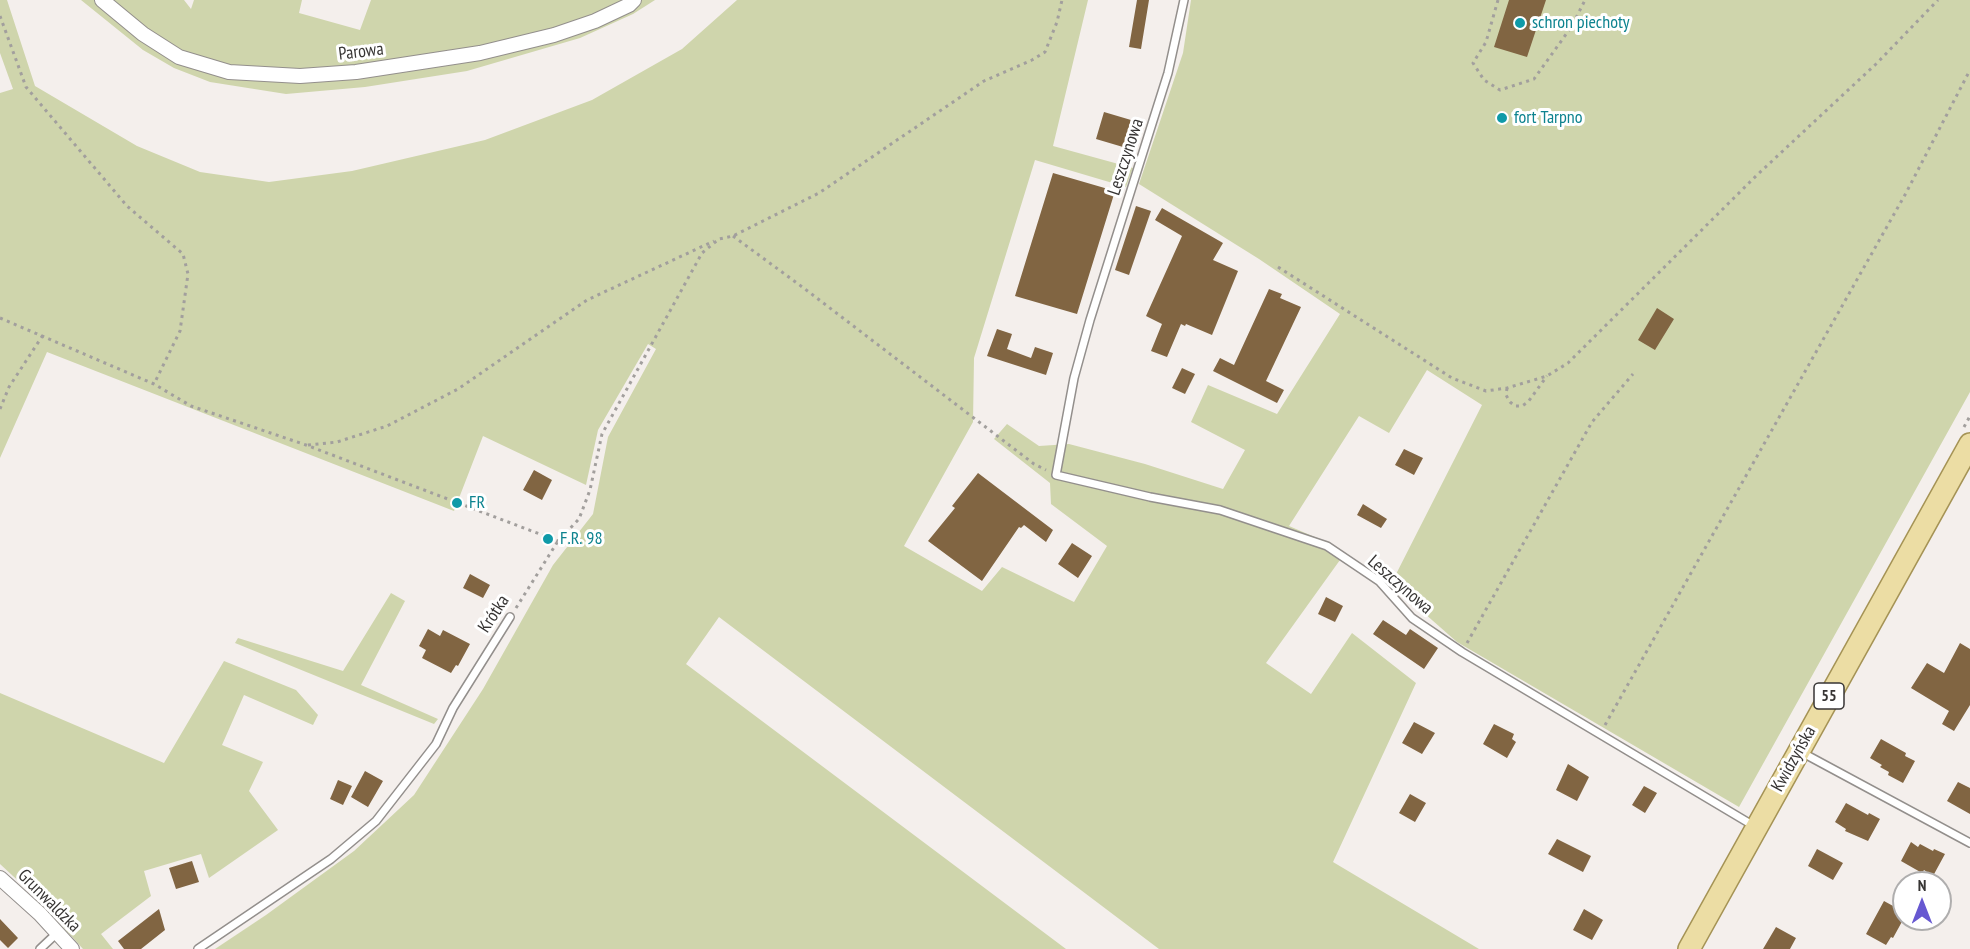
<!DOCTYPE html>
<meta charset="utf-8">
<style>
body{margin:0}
#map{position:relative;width:1970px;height:949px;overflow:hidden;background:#f4efec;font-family:"PT Sans Narrow",sans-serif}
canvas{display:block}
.north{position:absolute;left:1892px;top:871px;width:60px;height:60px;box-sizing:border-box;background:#fff;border:2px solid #afaeae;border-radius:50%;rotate:0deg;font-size:16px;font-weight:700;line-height:24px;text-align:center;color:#373534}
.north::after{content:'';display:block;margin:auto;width:21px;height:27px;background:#6758d1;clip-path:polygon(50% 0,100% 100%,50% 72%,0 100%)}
</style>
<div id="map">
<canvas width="1970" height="949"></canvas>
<div class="north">N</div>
</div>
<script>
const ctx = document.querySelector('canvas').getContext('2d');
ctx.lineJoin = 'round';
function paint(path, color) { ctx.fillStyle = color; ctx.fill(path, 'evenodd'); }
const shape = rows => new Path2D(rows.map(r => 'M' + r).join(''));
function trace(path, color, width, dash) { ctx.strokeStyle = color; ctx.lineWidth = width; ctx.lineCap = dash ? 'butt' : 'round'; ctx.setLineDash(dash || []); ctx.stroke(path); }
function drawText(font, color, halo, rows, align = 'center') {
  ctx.font = font + ' "PT Sans Narrow",sans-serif'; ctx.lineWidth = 6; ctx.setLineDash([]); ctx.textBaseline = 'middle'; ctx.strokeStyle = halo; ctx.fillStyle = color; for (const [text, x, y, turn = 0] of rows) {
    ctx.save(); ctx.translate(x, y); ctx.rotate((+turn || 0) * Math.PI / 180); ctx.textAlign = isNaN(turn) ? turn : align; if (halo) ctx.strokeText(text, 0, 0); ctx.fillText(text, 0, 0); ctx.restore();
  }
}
const green = shape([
 [0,0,7,0,35,86,137,146,200,172,269,182,352,171,485,140,592,100,682,49,737,0,1088,0,1053,146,1133,168,1126,187,1035,160,974,358,973,422,904,546,982,591,1002,567,1074,602,1107,546,1051,504,1050,483,994,439,1007,424,1039,446,1069,444,1145,464,1223,489,1245,450,1191,422,1208,385,1277,414,1340,314,1259,259,1139,184,1183,53,1191,0,1970,0,1970,392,1739,807,1457,642,1391,584,1482,405,1427,370,1389,433,1359,416,1289,526,1331,544,1345,553,1266,663,1311,694,1352,633,1416,683,1333,862,1479,949,1159,949,719,617,686,664,1066,949,215,949,266,915,354,851,414,795,483,689,553,565,593,514,608,437,656,349,648,344,598,430,586,485,483,436,454,511,47,352,0,458,0,93,13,89,0,53],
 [81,0,184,0,191,9,194,0,302,0,299,13,360,30,371,0,655,0,633,14,580,38,467,71,365,87,286,94,210,82,174,68,143,50],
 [391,593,405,601,361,685,438,719,434,724,235,643,238,638,343,671],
 [224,661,296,690,318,715,313,725,244,695,222,745,263,762,249,791,278,830,209,878,201,854,144,871,151,896,101,934,113,949,83,949,39,900,0,864,0,693,164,763]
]);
const building = shape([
 [1137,0,1149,0,1141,49,1129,47],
 [1509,0,1546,0,1527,57,1494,47],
 [1104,112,1131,120,1123,147,1096,139],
 [1053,173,1115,191,1077,314,1015,296],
 [1136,206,1151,211,1129,275,1115,270],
 [1162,208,1223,243,1213,260,1238,271,1212,335,1186,324,1185,326,1181,324,1167,357,1151,351,1162,324,1146,316,1182,236,1155,220],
 [1269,289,1282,294,1280,298,1301,307,1266,381,1284,390,1277,403,1213,371,1220,358,1234,365],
 [1657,308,1674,319,1655,350,1638,340],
 [997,329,1012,334,1007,349,1031,358,1035,347,1053,353,1046,375,987,356],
 [1182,368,1195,374,1185,394,1172,388],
 [1404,449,1423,458,1414,475,1395,465],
 [534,470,552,480,542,500,523,490],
 [978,473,1053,530,1046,542,1024,525,1021,528,1019,527,982,581,928,541,955,508,952,506],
 [1363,504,1387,519,1381,528,1357,515],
 [1072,543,1092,556,1078,578,1058,564],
 [470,574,490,585,483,598,463,588],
 [1326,597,1343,606,1335,622,1318,614],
 [1383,620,1406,635,1410,629,1438,648,1424,669,1373,634],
 [428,629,440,636,443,630,470,644,458,666,456,665,451,673,422,658,426,650,419,646],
 [1960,643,1970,649,1970,705,1954,731,1942,724,1949,711,1911,688,1927,663,1944,673],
 [1414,722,1435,733,1422,754,1402,743],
 [1494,724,1514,734,1512,739,1516,742,1507,758,1483,744],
 [1881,739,1906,753,1905,756,1915,761,1903,783,1888,775,1889,772,1880,767,1882,765,1870,758],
 [1568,764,1589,777,1577,801,1556,790],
 [365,771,383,781,368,807,351,797],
 [338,780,352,786,343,805,330,799],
 [1958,782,1970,788,1970,814,1947,801],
 [1644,786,1657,793,1645,813,1632,805],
 [1410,794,1426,803,1415,822,1399,813],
 [1846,803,1868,815,1869,813,1880,819,1868,841,1845,831,1846,829,1835,822],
 [1557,839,1591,856,1583,872,1548,854],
 [1911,842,1918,847,1920,844,1933,851,1934,849,1945,854,1933,876,1924,870,1922,873,1901,861],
 [1817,849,1843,863,1833,880,1808,866],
 [192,861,199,882,176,889,169,868],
 [1884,901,1904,912,1904,918,1893,938,1891,937,1886,945,1866,934],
 [159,909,165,930,141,949,124,949,118,941],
 [1584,909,1603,920,1592,940,1573,930],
 [0,919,18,938,8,948,0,940],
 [1776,927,1796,938,1790,949,1763,949]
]);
const path = shape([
 [1498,0,1486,42,1473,63,1484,80,1500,90,1534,79,1572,26,1585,0],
 [0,16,26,87,127,206,183,254,188,274,180,331,154,384],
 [733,236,805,289,1034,464,1046,470],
 [1278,267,1452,378,1486,391,1507,388,1547,376,1568,363,1756,176,1876,64,1938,0],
 [0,318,154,384,191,406,306,445,558,541],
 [1507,388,1506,395,1510,402,1515,406,1522,406,1528,402,1547,376],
 [0,409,9,387,43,335],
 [1964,427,1970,416],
 [308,445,337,442,387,426,458,389,587,300,714,241],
 [516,608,558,541,579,519,590,490,602,434,702,253,719,239,733,236,819,193,984,81,1032,60,1045,52,1057,22,1062,0],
 [1467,643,1592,422,1633,374],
 [1605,725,1906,193,1970,70]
]);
const service = shape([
 [1184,0,1168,73,1090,320,1074,378,1056,475,1150,497,1220,510,1327,546,1379,581,1412,618,1462,652,1754,826],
 [1801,752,1970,843],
 [40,949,57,933],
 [198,949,331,859,376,821,436,744,453,708,510,617]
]);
const minor = shape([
 [102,0,143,34,179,57,229,72,300,76,356,72,480,53,554,35,595,21,629,5,634,0],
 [0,878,40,914,72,949]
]);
const primary = shape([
 [1689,949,1970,444]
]);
const markers = [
 [1520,23,6,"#0f9aa8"],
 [1502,118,6,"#0f9aa8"],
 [457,503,6,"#0f9aa8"],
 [548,539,6,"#0f9aa8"]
];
const shields = [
 [1829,696,30]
];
const shieldNames = [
 ["55",1829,696]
];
const cultureNames = [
 ["schron piechoty",1532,23],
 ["fort Tarpno",1514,118],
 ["FR",469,503],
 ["F.R. 98",560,539]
];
const streetNames = [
 ["Parowa",361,52,-7],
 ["Leszczynowa",1126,157,-72],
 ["Leszczynowa",1400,585,41],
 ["Krótka",494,614,-57],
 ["Kwidzyńska",1794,759,-61],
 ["Grunwaldzka",49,901,45]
];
paint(green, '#cfd5ac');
paint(building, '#816542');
trace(service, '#938f8c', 10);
trace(minor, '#938f8c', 16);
trace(primary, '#a59355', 24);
trace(path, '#a29f9d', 3, [3, 4.5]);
trace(service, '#fff', 7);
trace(minor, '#fff', 14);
trace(primary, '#ecdda4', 21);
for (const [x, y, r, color] of markers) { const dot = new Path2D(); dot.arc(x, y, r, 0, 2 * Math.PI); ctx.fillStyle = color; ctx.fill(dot); trace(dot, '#fff', 2); }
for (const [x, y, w] of shields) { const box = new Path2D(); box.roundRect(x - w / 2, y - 13, w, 26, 4.5); ctx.fillStyle = '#fff'; ctx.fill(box); trace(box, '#373534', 1.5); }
drawText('bold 16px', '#373534', null, shieldNames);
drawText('18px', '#0d838f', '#fff', cultureNames, 'left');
drawText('18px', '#373534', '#fff', streetNames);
</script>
